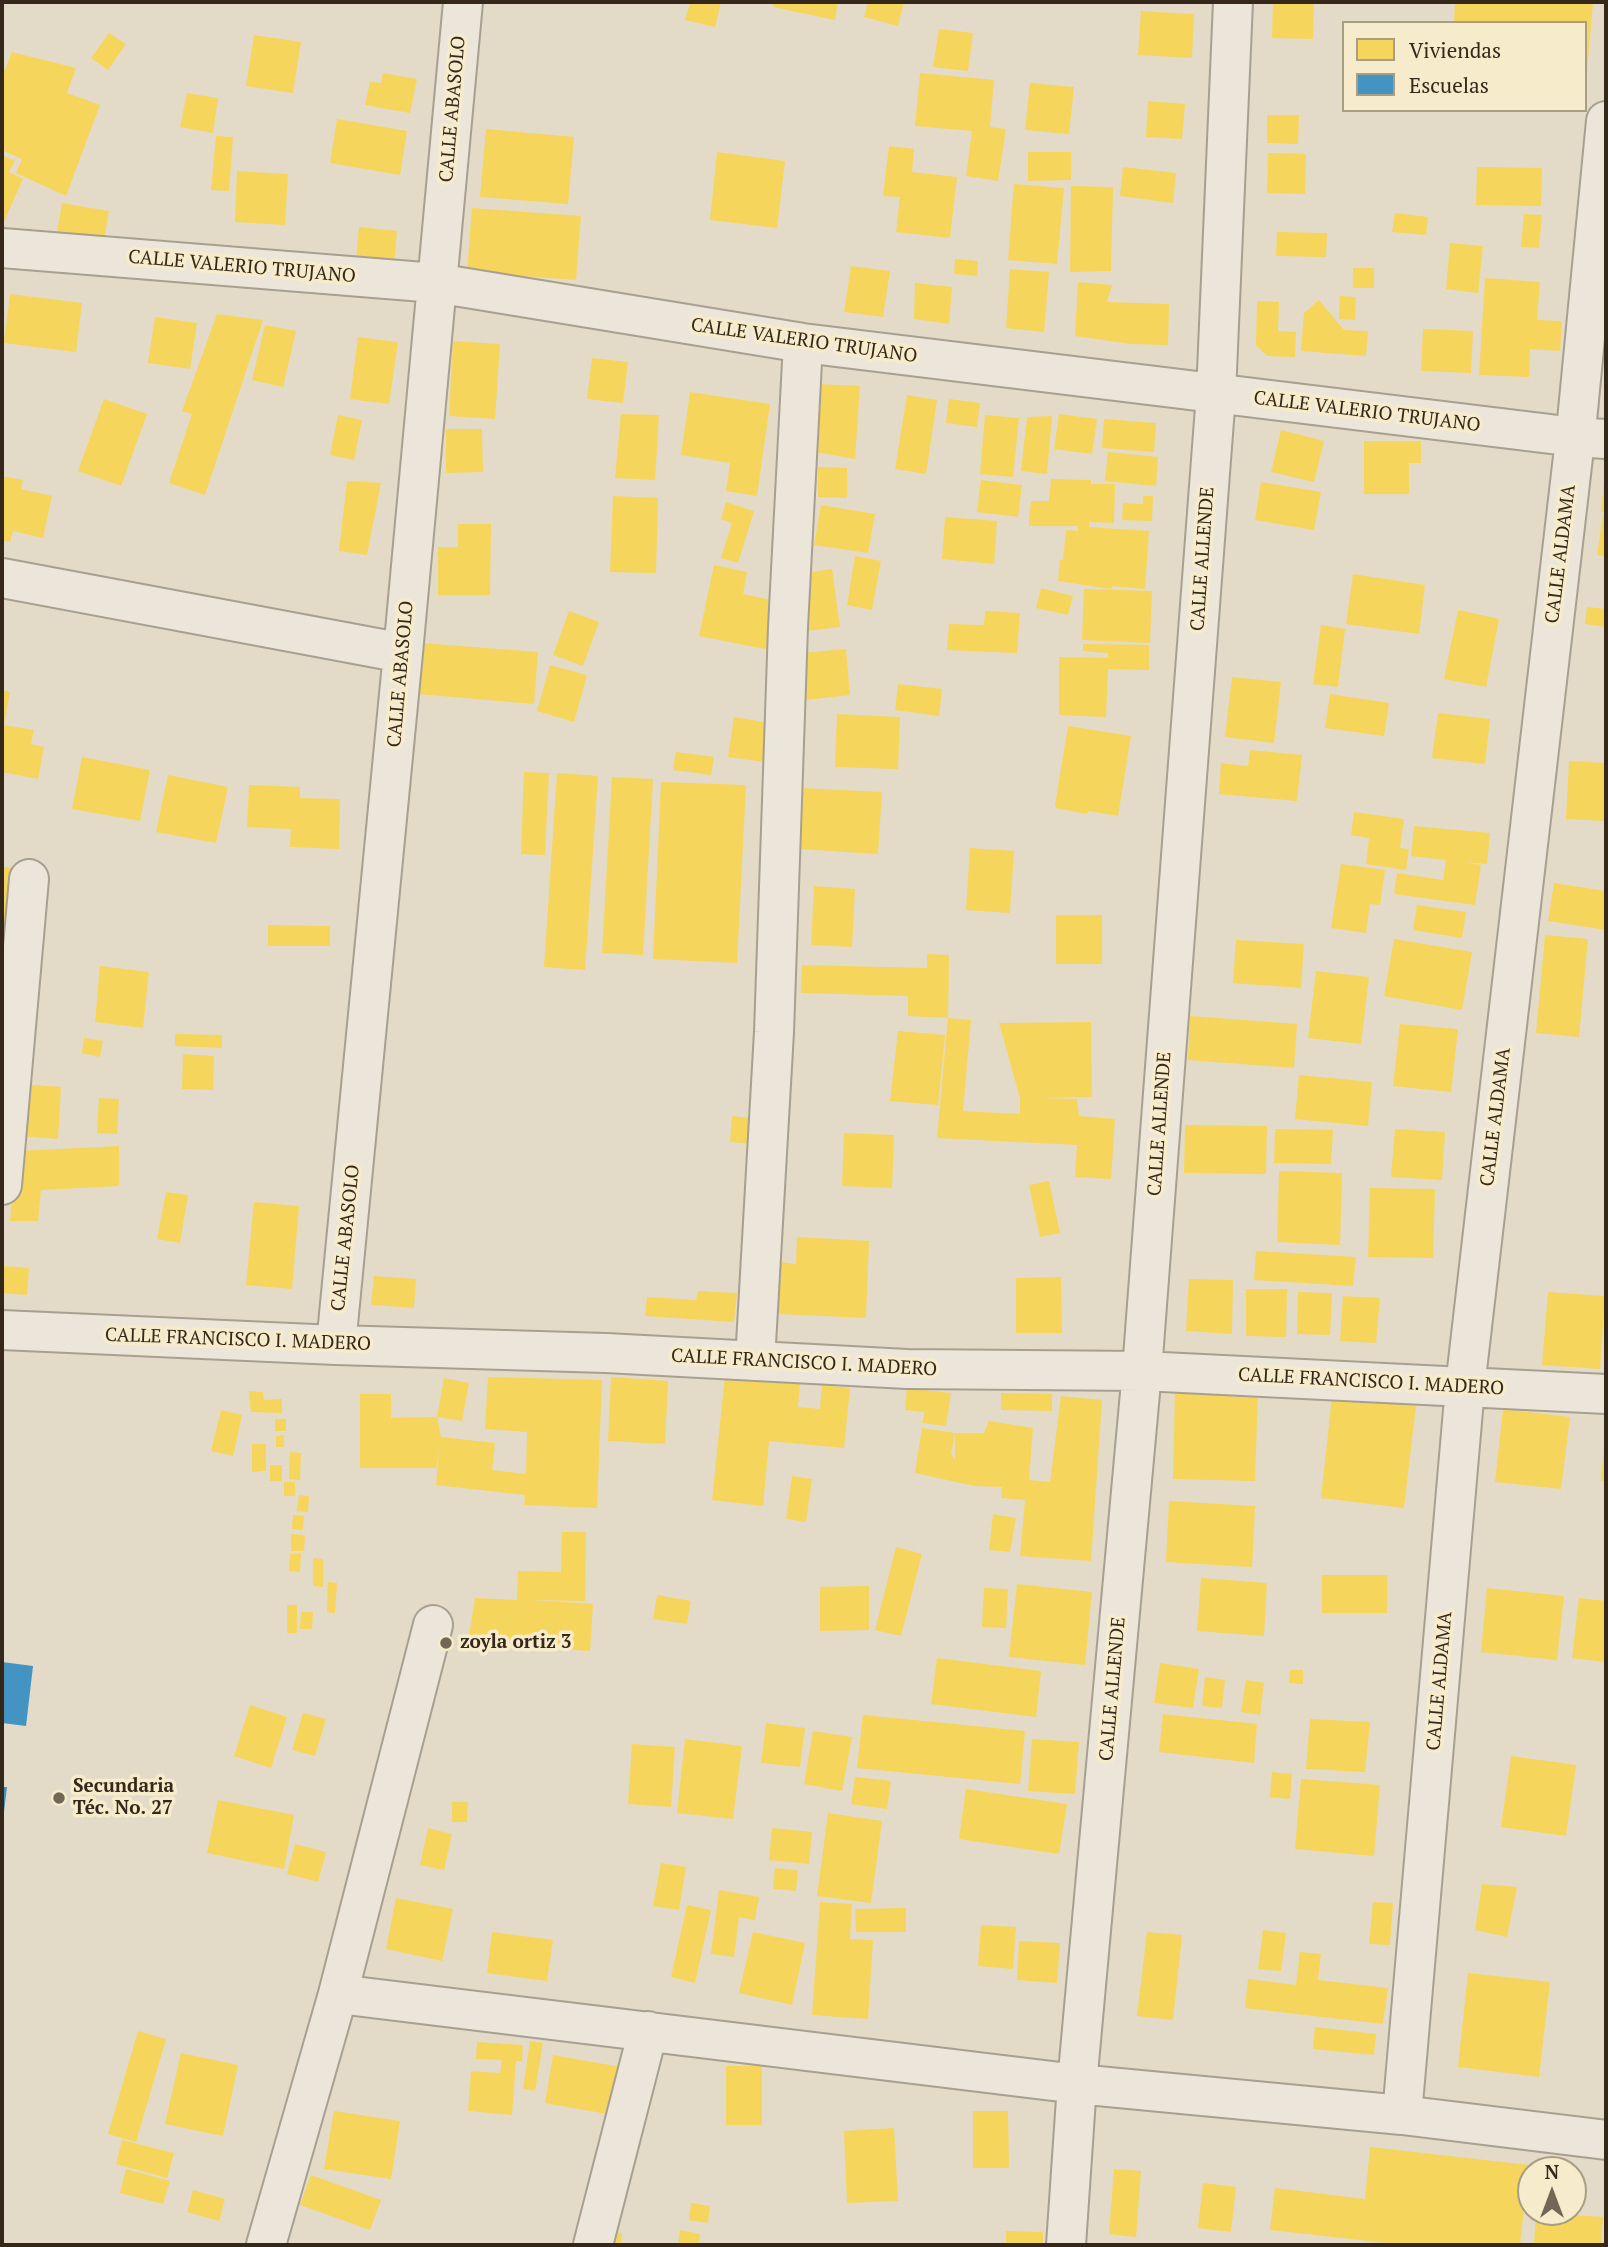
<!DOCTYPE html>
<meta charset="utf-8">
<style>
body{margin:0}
#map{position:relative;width:1608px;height:2247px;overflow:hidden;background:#e3dbc7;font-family:"PT Serif",serif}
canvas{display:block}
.frame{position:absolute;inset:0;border:4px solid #35281a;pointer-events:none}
.legend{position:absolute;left:1342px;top:21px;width:245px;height:91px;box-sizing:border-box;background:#f6ebcb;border:2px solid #a99d84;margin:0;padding:9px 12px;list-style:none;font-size:21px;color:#35281a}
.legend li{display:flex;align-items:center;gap:14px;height:35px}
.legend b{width:35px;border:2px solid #a99d84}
.north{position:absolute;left:1517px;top:2156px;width:70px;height:70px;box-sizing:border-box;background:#f6ebcb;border:2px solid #a99d84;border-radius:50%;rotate:0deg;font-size:19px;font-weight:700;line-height:28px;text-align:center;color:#35281a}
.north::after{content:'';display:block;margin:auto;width:24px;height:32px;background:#726757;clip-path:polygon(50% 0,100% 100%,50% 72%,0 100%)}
</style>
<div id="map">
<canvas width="1608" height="2247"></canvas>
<div class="frame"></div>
<ul class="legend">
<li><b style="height:19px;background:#f6d55c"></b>Viviendas</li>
<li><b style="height:19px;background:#4393c3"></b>Escuelas</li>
</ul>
<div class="north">N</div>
</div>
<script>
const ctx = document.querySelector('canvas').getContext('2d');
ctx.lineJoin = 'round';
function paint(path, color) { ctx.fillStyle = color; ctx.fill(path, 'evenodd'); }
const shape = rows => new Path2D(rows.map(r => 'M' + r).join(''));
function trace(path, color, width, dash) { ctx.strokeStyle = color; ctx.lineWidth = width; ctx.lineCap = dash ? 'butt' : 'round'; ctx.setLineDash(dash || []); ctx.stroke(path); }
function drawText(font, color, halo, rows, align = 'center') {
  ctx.font = font + ' "PT Serif",serif'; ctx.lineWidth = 7; ctx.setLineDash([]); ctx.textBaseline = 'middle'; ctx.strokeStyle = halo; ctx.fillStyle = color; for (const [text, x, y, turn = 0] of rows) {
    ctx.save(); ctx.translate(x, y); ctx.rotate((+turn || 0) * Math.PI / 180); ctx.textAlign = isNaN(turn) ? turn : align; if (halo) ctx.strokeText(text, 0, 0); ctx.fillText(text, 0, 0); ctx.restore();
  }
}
const homes = shape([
 [690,2,721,2,715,27,685,20],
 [774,2,838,2,835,20,773,7],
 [868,2,904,2,898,26,864,17],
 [1273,2,1314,2,1313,39,1272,38],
 [1455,2,1593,2,1587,73,1585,73,1585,23,1454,23],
 [1141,11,1194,14,1192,58,1138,55],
 [939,29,973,33,968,71,933,67],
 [109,33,126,44,108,70,91,58],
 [254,35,301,42,293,93,246,86],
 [12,52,76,68,67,93,100,105,66,196,16,173,22,159,2,150,2,77],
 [383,73,417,79,410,113,365,105,370,82,381,83],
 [920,73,994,80,990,127,1006,129,998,181,966,176,972,131,915,126],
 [1030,83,1074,87,1069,134,1025,130],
 [187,93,218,98,213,133,180,127],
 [1148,101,1185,104,1182,139,1146,137],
 [1267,115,1299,115,1298,144,1267,143],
 [337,119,407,131,400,175,330,163],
 [486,129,574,137,568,204,480,197],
 [216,136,233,137,229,191,211,190],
 [889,146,914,149,912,172,957,177,950,238,896,232,900,197,883,196],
 [717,152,785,161,777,228,710,220],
 [1028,152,1071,152,1071,180,1028,181],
 [1268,153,1306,154,1305,194,1267,193],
 [2,155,15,161,9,172,23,179,2,226],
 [1123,167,1176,173,1173,203,1120,196],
 [1477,167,1542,168,1541,206,1476,205],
 [237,171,288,174,285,225,235,222],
 [1014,184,1064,188,1057,264,1008,260],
 [1071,186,1113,187,1111,271,1070,272],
 [62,203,109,211,103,246,56,238],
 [472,208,581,216,576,280,467,272],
 [1395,213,1428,217,1426,235,1392,232],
 [1524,214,1542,215,1539,248,1521,247],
 [359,227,397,231,394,263,356,259],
 [1277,232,1327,233,1326,257,1276,256],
 [1450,243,1483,246,1478,293,1446,289],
 [955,259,978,261,977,276,954,274],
 [851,266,890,271,883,317,844,312],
 [1353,268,1374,268,1374,288,1353,288],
 [1010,269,1049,272,1044,332,1006,328],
 [1485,278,1540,282,1537,320,1562,321,1560,351,1530,349,1529,377,1479,375],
 [1078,282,1112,285,1107,302,1169,304,1168,345,1131,344,1075,336],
 [915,283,952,287,949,324,914,319],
 [10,294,82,303,76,352,4,343],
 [1340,296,1356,297,1355,320,1339,319],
 [1319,300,1344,330,1368,331,1366,356,1301,351,1304,313],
 [1257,301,1279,302,1278,331,1296,332,1295,357,1267,356,1256,345],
 [217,314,263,320,205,495,169,483,192,414,182,411],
 [155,317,197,323,190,369,148,363],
 [265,325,296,331,283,387,252,380],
 [1423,329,1473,331,1471,373,1421,371],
 [358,337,398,342,389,404,350,399],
 [453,341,500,344,495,419,449,416],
 [592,358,628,362,623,403,587,399],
 [817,384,860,386,855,459,816,452],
 [690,392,770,404,757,496,726,491,730,463,681,455],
 [907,395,937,400,926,474,895,469],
 [104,399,147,414,121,486,78,471],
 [949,399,980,403,977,427,946,423],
 [621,414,659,415,655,480,615,478],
 [1059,414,1097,419,1092,454,1054,449],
 [338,415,362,420,354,460,330,455],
 [985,415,1019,418,1013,477,980,474],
 [1052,416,1047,474,1021,471,1027,417],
 [1104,419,1156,423,1154,452,1102,448],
 [446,429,482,429,483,472,446,473],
 [1281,430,1324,441,1314,482,1271,472],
 [1364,441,1421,441,1421,463,1409,463,1409,494,1364,494],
 [1108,452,1158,457,1156,486,1105,481],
 [818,467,847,468,847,498,818,497],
 [2,476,23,480,21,489,52,496,43,538,13,531,10,542,2,540],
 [1051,479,1091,480,1091,484,1115,484,1114,523,1089,522,1089,527,1149,531,1145,589,1112,586,1111,589,1058,581,1060,560,1063,560,1066,530,1078,531,1078,526,1029,526,1029,520,1031,501,1049,501],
 [981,480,1022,485,1018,517,977,512],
 [347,481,381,483,367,555,339,551],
 [1604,481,1606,482,1606,513,1601,512],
 [1261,482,1321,492,1314,530,1255,520],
 [613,496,658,498,656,573,610,572],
 [1143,496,1153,496,1152,521,1122,520,1123,503,1143,504],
 [726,502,754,511,738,563,721,558,732,523,721,519],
 [821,505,875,514,868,553,814,545],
 [1603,515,1606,515,1606,556,1597,555],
 [945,517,997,521,994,564,942,559],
 [458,524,491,524,490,595,438,595,438,547,458,547],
 [855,556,881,561,872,610,847,605],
 [714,565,747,572,743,594,780,602,770,650,699,636],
 [832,569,840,627,805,631,797,574],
 [1353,574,1425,585,1419,634,1346,624],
 [1041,588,1073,596,1068,615,1036,608],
 [1084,589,1152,591,1150,643,1082,640],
 [1587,607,1606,609,1606,627,1585,624],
 [1458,610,1499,619,1486,687,1444,679],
 [569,611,599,622,583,666,553,655],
 [985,611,1020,613,1017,653,947,650,949,624,984,625],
 [1321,625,1345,629,1338,687,1313,684],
 [422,643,538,652,534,704,418,694],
 [1083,644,1149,645,1149,670,1108,669,1106,717,1059,715,1059,657,1108,658,1108,653,1083,651],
 [846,649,850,695,806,700,802,653],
 [550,665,587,675,574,722,537,711],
 [1232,677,1281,682,1274,743,1225,737],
 [898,684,942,689,939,716,895,710],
 [2,690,10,692,4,725,34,730,31,744,44,747,38,779,2,772],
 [1330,694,1389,703,1384,736,1325,728],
 [1438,713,1490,719,1485,764,1432,758],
 [837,714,900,717,898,769,835,767],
 [734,717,770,723,765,762,728,757],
 [1068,726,1131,736,1118,816,1088,811,1087,814,1056,808,1055,805],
 [1250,750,1302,755,1297,801,1219,794,1221,763,1248,766],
 [676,752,714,757,711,775,673,770],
 [82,757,150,770,140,821,72,809],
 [1569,761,1606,763,1606,821,1566,819],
 [524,772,549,773,545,855,521,854],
 [557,773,598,776,585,970,544,967],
 [168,775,228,787,216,843,156,832],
 [612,777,653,779,643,955,602,953],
 [661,782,746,785,737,963,653,959],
 [249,785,300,787,300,798,340,799,339,849,290,847,291,829,247,827],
 [802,788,882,792,878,854,799,849],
 [1354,812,1404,819,1400,848,1409,849,1406,870,1366,864,1369,838,1351,835],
 [1414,826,1490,833,1487,864,1465,862,1481,865,1475,905,1394,894,1397,873,1443,880,1446,860,1411,856],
 [970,848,1014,851,1010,913,966,910],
 [1341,864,1385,870,1380,905,1370,904,1366,933,1331,928],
 [2,867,18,868,2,987],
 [1554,883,1606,891,1606,930,1548,921],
 [814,886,855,889,852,947,811,945],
 [1417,905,1466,912,1462,938,1413,930],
 [1056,915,1102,915,1102,964,1056,964],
 [268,925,330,926,330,946,268,946],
 [1545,935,1588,939,1579,1037,1536,1033],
 [1394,939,1472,952,1462,1010,1384,996],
 [1236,940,1304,944,1301,988,1233,983],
 [927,954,949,955,948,1018,908,1016,908,996,801,993,802,965,927,968],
 [100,966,149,972,143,1028,95,1022],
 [1316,971,1369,977,1361,1044,1308,1038],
 [1190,1016,1297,1024,1294,1068,1188,1060],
 [948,1018,971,1020,963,1111,1020,1114,1020,1098,999,1023,1091,1022,1092,1097,1041,1098,1077,1099,1079,1116,1115,1119,1111,1179,1075,1177,1077,1145,937,1138],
 [1400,1024,1458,1029,1451,1092,1393,1086],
 [898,1031,945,1035,938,1105,890,1101],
 [175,1034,222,1035,222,1048,175,1046],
 [84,1038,103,1041,100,1057,82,1053],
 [183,1054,214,1056,213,1090,182,1089],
 [1299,1075,1372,1082,1368,1126,1295,1119],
 [23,1084,61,1087,58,1139,20,1136],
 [99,1098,119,1099,117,1134,97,1133],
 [732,1116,758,1119,756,1144,730,1142],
 [1185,1125,1267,1126,1266,1174,1184,1173],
 [1275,1129,1333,1130,1331,1164,1274,1163],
 [1395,1129,1445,1132,1442,1180,1391,1177],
 [844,1133,894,1135,892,1188,842,1186],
 [119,1146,119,1186,41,1190,38,1221,10,1221,17,1151],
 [1279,1171,1342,1173,1340,1245,1277,1242],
 [1049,1181,1060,1233,1040,1237,1029,1185],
 [1370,1188,1435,1189,1433,1258,1368,1257],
 [166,1192,188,1195,180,1243,157,1239],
 [254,1202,299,1206,292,1289,246,1285],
 [797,1237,869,1241,866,1318,778,1314,781,1262,796,1264],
 [1256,1251,1356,1257,1353,1286,1254,1280],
 [3,1266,29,1268,27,1295,2,1293],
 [374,1276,416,1279,414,1308,371,1305],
 [1061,1277,1062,1333,1016,1333,1016,1278],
 [1189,1279,1233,1280,1232,1334,1186,1331],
 [1246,1289,1287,1289,1286,1337,1246,1336],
 [698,1291,737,1293,734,1322,645,1316,647,1297,696,1300],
 [1298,1292,1332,1293,1330,1335,1297,1334],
 [1548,1292,1605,1296,1600,1369,1542,1365],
 [1343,1296,1380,1298,1376,1343,1340,1341],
 [726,1366,801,1372,798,1407,820,1409,822,1385,850,1388,844,1448,769,1441,763,1506,712,1500],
 [488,1377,602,1380,597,1508,524,1505,525,1495,436,1485,439,1450,436,1468,360,1468,360,1394,391,1394,391,1418,437,1417,444,1378,469,1383,462,1421,437,1417,441,1437,495,1443,492,1470,526,1474,527,1432,485,1429],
 [611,1377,668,1381,665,1444,608,1441],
 [907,1388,951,1393,946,1426,922,1423,925,1412,905,1410],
 [1175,1388,1258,1390,1255,1481,1173,1479],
 [249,1391,263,1392,264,1400,282,1399,282,1413,251,1412],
 [1001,1393,1052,1394,1052,1411,1001,1410],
 [1061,1396,1102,1400,1091,1561,1020,1556,1025,1500,1001,1498,1002,1487,975,1486,915,1473,922,1428,955,1433,951,1454,955,1459,955,1433,984,1433,989,1421,1033,1428,1029,1480,1050,1482],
 [1332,1397,1416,1406,1404,1508,1321,1498],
 [1503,1409,1570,1417,1561,1489,1495,1482],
 [221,1410,242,1415,233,1456,211,1451],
 [275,1419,286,1419,286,1431,275,1431],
 [284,1435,284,1447,276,1447,276,1436],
 [252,1444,266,1444,266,1471,252,1472],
 [1604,1447,1606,1447,1606,1481,1601,1481],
 [290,1452,301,1453,300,1480,289,1479],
 [270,1465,282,1465,282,1481,270,1481],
 [792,1476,812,1479,806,1522,786,1519],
 [284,1482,295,1482,295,1496,284,1496],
 [299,1495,309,1496,308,1512,297,1511],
 [1169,1501,1255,1506,1252,1567,1166,1562],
 [993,1514,1016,1518,1010,1552,989,1550],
 [293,1515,304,1516,303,1530,292,1529],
 [562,1532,586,1532,585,1601,531,1600,593,1604,590,1651,468,1643,475,1598,517,1600,518,1571,561,1572],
 [291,1534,305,1535,304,1551,291,1551],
 [896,1547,922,1554,901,1636,875,1630],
 [290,1554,301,1554,300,1572,289,1571],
 [313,1558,323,1559,323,1587,313,1586],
 [1322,1575,1387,1575,1387,1613,1322,1613],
 [1201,1578,1267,1583,1264,1636,1197,1631],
 [328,1582,337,1583,335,1613,327,1612],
 [1017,1584,1092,1592,1085,1665,1009,1657],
 [869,1586,869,1630,820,1631,820,1587],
 [984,1588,1008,1589,1006,1628,982,1627],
 [1487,1588,1564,1596,1557,1660,1481,1652],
 [657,1595,691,1601,687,1624,653,1619],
 [1579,1598,1606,1601,1606,1662,1572,1658],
 [287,1605,297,1605,297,1633,287,1633],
 [301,1612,313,1612,312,1629,300,1629],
 [937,1658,1041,1671,1036,1717,931,1704],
 [1160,1663,1199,1669,1193,1708,1154,1703],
 [1290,1670,1303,1670,1303,1684,1289,1683],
 [1205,1677,1225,1680,1222,1708,1202,1706],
 [1246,1680,1264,1683,1260,1715,1241,1712],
 [250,1705,287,1717,271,1768,234,1756],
 [303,1713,326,1719,315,1756,292,1750],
 [1163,1714,1257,1724,1254,1763,1159,1752],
 [863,1715,1025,1731,1020,1784,857,1768],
 [1310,1719,1370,1722,1365,1772,1306,1769],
 [766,1723,805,1728,800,1767,761,1763],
 [813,1731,852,1737,842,1791,804,1784],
 [685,1739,742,1746,733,1819,677,1813],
 [1032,1739,1079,1742,1075,1794,1028,1791],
 [632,1744,675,1747,671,1807,628,1804],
 [1511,1756,1576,1765,1566,1836,1501,1827],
 [1272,1772,1292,1774,1290,1799,1270,1797],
 [855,1777,891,1781,887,1809,851,1804],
 [1301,1779,1380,1785,1374,1856,1295,1849],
 [966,1789,1067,1804,1059,1854,959,1839],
 [218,1800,294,1815,284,1869,207,1853],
 [452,1802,468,1802,467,1822,452,1822],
 [828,1813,882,1821,871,1903,817,1896],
 [428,1828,452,1834,444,1870,420,1865],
 [772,1828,812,1832,809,1864,769,1860],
 [295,1844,326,1852,318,1882,287,1874],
 [661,1863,686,1867,679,1910,653,1906],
 [775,1868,798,1870,796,1891,773,1889],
 [1482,1884,1517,1887,1507,1937,1475,1930],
 [719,1890,759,1897,755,1920,739,1917,734,1957,711,1954],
 [396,1898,453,1909,442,1961,386,1949],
 [820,1902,852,1904,850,1939,873,1940,868,2019,812,2015],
 [1373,1902,1393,1903,1390,1945,1369,1944],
 [687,1905,711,1910,695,1983,671,1977],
 [906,1908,906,1932,856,1932,855,1909],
 [981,1925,1016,1927,1013,1969,978,1966],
 [1263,1930,1286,1933,1281,1971,1258,1969],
 [492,1932,553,1940,547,1981,487,1973],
 [753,1932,805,1943,792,2005,739,1993],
 [1147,1932,1182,1935,1173,2020,1137,2016],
 [1019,1941,1060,1943,1057,1983,1017,1980],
 [1300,1952,1321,1954,1318,1980,1388,1988,1383,2024,1245,2008,1248,1979,1296,1985],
 [1468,1973,1550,1982,1539,2077,1458,2067],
 [1315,2027,1376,2034,1374,2055,1313,2049],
 [138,2031,166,2039,136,2142,108,2134],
 [530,2041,543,2043,535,2091,523,2089],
 [477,2042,523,2045,522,2061,516,2061,512,2115,468,2111,471,2071,500,2073,502,2060,476,2059],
 [181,2053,238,2065,223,2136,165,2124],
 [553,2055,621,2067,613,2115,545,2103],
 [726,2066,762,2066,762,2125,726,2125],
 [334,2111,400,2121,391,2179,324,2169],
 [973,2111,1008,2111,1009,2168,973,2168],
 [894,2128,898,2201,847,2203,844,2131],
 [122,2140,174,2153,167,2178,116,2164],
 [1370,2147,1529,2165,1520,2245,1406,2245,1270,2230,1275,2188,1365,2199],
 [126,2169,170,2181,163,2204,120,2193],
 [1114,2169,1141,2171,1136,2237,1109,2234],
 [311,2175,381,2200,370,2230,300,2205],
 [1203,2183,1236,2187,1231,2232,1198,2228],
 [193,2190,225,2199,219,2221,187,2212],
 [691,2203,710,2206,708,2223,689,2220],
 [1536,2212,1603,2217,1601,2245,1534,2245],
 [680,2230,700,2234,699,2245,678,2245],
 [609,2231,622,2233,621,2245,607,2245],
 [1006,2231,1043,2232,1043,2245,1006,2245]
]);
const schools = shape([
 [2,1662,33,1666,26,1726,2,1723],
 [2,1787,7,1787,3,1820,2,1820]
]);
const street = shape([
 [2,248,436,283,803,343,1575,437,1606,439],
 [2,578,403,653],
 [2,1185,29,879],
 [2,1330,336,1345,606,1353,907,1369,1142,1371,1606,1394],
 [336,1345,403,653,463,2],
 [755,1361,774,1032,788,627,803,343],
 [338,1994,1077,2084,1402,2115,1606,2140],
 [1402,2115,1465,1387,1576,431,1606,121],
 [266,2245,338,1994,433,1625],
 [593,2245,648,2031],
 [1066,2245,1077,2084,1142,1371,1216,394,1233,2]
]);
const markers = [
 [446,1643,7,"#726757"],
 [59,1798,7,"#726757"]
];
const streetNames = [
 ["CALLE ABASOLO",453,109,-85],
 ["CALLE VALERIO TRUJANO",242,267,5],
 ["CALLE VALERIO TRUJANO",804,341,8],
 ["CALLE VALERIO TRUJANO",1367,412,7],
 ["CALLE ALDAMA",1561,554,-83],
 ["CALLE ALLENDE",1203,559,-86],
 ["CALLE ABASOLO",401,674,-85],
 ["CALLE ALDAMA",1496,1117,-83],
 ["CALLE ALLENDE",1160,1124,-86],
 ["CALLE ABASOLO",346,1238,-84],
 ["CALLE FRANCISCO I. MADERO",238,1340,2],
 ["CALLE FRANCISCO I. MADERO",804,1363,3],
 ["CALLE FRANCISCO I. MADERO",1371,1382,3],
 ["CALLE ALDAMA",1440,1681,-85],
 ["CALLE ALLENDE",1113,1689,-85]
];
const poiNames = [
 ["zoyla ortiz 3",460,1643],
 ["Secundaria",73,1787],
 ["Téc. No. 27",73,1809]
];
paint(homes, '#f6d55c');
paint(schools, '#4393c3');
trace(street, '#a7a091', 42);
trace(street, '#ebe6d9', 38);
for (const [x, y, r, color] of markers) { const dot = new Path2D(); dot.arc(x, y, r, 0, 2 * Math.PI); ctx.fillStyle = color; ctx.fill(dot); trace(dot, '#f6ebcb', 2.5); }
drawText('19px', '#35281a', '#f6ebcb', streetNames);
drawText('bold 19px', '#35281a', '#f6ebcb', poiNames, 'left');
</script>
